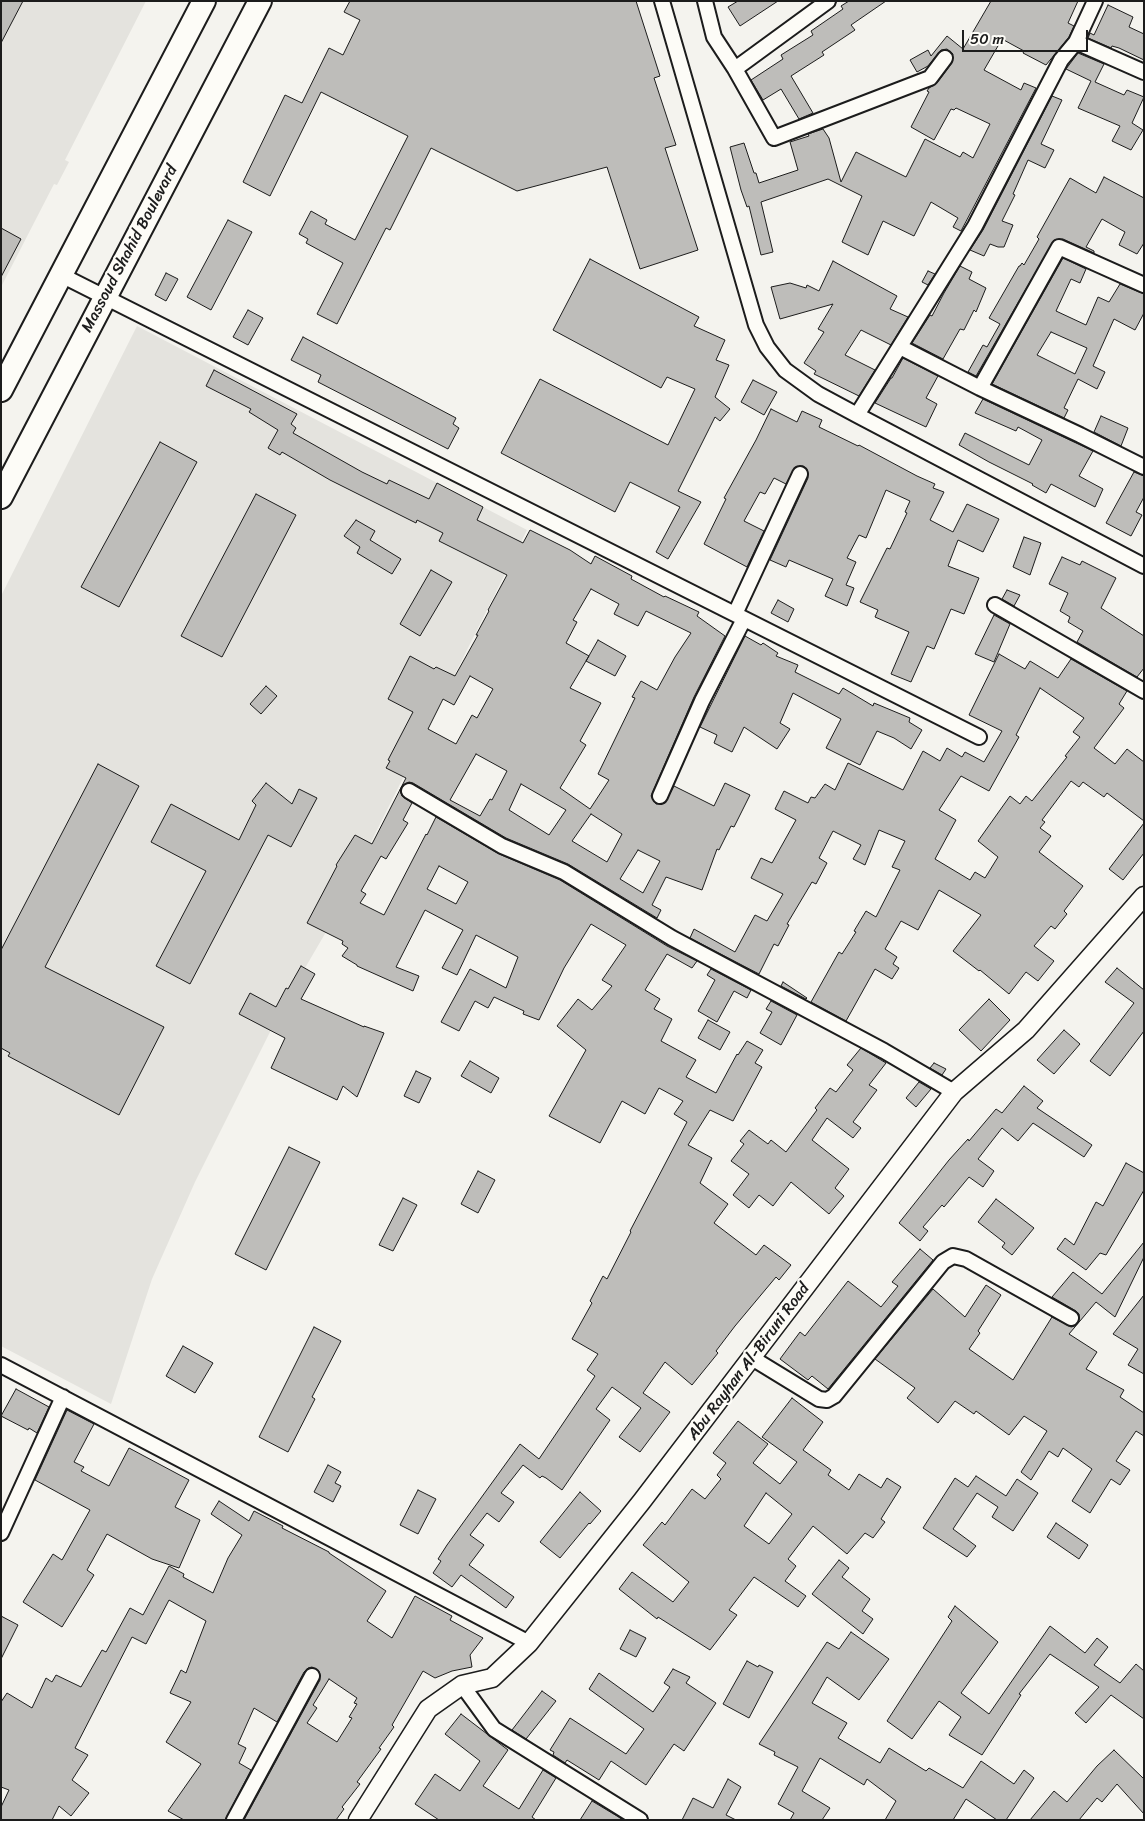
<!DOCTYPE html>
<style>
body{margin:0}
#map{position:relative;width:1145px;height:1821px;overflow:hidden;background:#f4f3ee;font-family:Sriracha,sans-serif}
canvas{display:block}
.frame{position:absolute;inset:0;border:2px solid #1c1c1c;pointer-events:none}
.scale{position:absolute;left:962px;top:30px;width:126px;height:22px;box-sizing:border-box;border:2px solid #1c1c1c;border-top:0;padding-left:6px;font-size:15px;line-height:18px;white-space:nowrap;color:#1c1c1c;-webkit-text-stroke:4px #fdfcf7;paint-order:stroke}
</style>
<div id="map">
<canvas width="1145" height="1821"></canvas>
<div class="frame"></div>
<div class="scale">50 m</div>
</div>
<script>
const ctx = document.querySelector('canvas').getContext('2d');
ctx.lineJoin = 'round';
function paint(path, color) { ctx.fillStyle = color; ctx.fill(path, 'evenodd'); }
const shape = rows => new Path2D(rows.map(r => 'M' + r).join(''));
function trace(path, color, width, dash) { ctx.strokeStyle = color; ctx.lineWidth = width; ctx.lineCap = dash ? 'butt' : 'round'; ctx.setLineDash(dash || []); ctx.stroke(path); }
function drawText(font, color, halo, rows, align = 'center') {
  ctx.font = font + ' Sriracha,sans-serif'; ctx.lineWidth = 4.5; ctx.setLineDash([]); ctx.textBaseline = 'middle'; ctx.strokeStyle = halo; ctx.fillStyle = color; for (const [text, x, y, turn = 0] of rows) {
    ctx.save(); ctx.translate(x, y); ctx.rotate((+turn || 0) * Math.PI / 180); ctx.textAlign = isNaN(turn) ? turn : align; if (halo) ctx.strokeText(text, 0, 0); ctx.fillText(text, 0, 0); ctx.restore();
  }
}
const built = shape([
 [1,1,146,1,65,160,69,162,57,185,54,184,1,287],
 [137,326,527,530,326,932,305,968,301,966,288,989,286,988,278,1003,283,1006,195,1182,152,1279,111,1404,1,1346,1,596]
]);
const building = shape([
 [1,1,23,1,1,43,1,1],
 [350,1,636,1,660,76,654,78,676,145,665,148,698,250,640,269,607,167,517,191,431,148,390,230,386,228,337,324,317,314,343,263,306,243,308,239,299,234,311,211,327,220,325,224,355,240,408,136,321,92,270,196,243,182,285,95,302,103,329,48,343,55,360,20,344,12,350,1],
 [738,1,778,1,740,26,728,7,738,1],
 [849,1,886,1,851,25,855,30,822,52,824,55,791,76,813,113,799,119,781,89,763,100,751,80,783,59,781,55,813,35,811,31,843,9,841,6,849,1],
 [991,1,1078,1,1068,23,1074,26,1069,37,1046,65,1023,53,1024,51,1002,39,984,70,1021,90,1024,83,1036,88,961,231,953,227,958,218,931,202,914,236,883,221,868,255,842,242,862,196,828,179,761,202,773,252,761,255,749,206,747,207,741,190,730,147,744,143,754,173,756,173,759,183,798,170,790,142,809,136,808,134,823,129,829,138,841,182,856,152,906,177,925,139,960,157,963,152,973,158,990,124,956,108,954,110,951,109,934,140,911,127,929,92,927,91,929,88,937,83,952,63,953,54,947,49,941,50,928,66,917,72,910,60,928,50,931,56,947,36,963,49,991,1],
 [1108,5,1133,17,1129,27,1144,34,1144,60,1119,48,1112,46,1111,48,1088,38,1090,33,1094,35,1108,5],
 [1078,53,1104,64,1095,82,1124,95,1127,90,1144,97,1132,123,1143,130,1131,150,1112,141,1120,126,1078,108,1091,81,1066,69,1078,53],
 [1052,96,1062,100,1041,144,1054,150,1045,168,1028,160,1013,194,1015,195,1002,221,1013,225,1004,247,998,247,990,244,984,256,970,250,983,230,1052,96],
 [1104,177,1144,198,1144,243,1137,254,1119,245,1125,232,1102,219,1086,247,1094,251,1094,253,1063,239,1054,240,976,376,968,372,983,345,987,347,1000,324,989,318,1019,266,1020,266,1022,263,1024,265,1039,239,1037,237,1070,178,1096,193,1104,177],
 [228,220,252,232,211,310,187,297,228,220],
 [1,228,21,239,1,277,1,228],
 [1063,258,1086,269,1080,283,1071,279,1056,311,1086,325,1098,297,1109,302,1120,284,1144,294,1144,313,1135,330,1114,319,1093,366,1105,372,1097,389,1078,379,1064,408,1068,410,1064,418,992,384,1063,258],
 [1051,332,1087,348,1075,374,1037,355,1051,332],
 [590,259,699,317,694,326,725,340,716,360,729,365,715,397,730,409,720,421,715,417,678,491,701,502,668,559,656,552,680,507,630,482,615,512,501,453,540,379,668,445,695,389,667,377,661,388,553,330,590,259],
 [833,261,897,296,890,309,908,317,891,345,861,330,845,355,875,370,859,396,814,374,816,371,804,363,824,332,818,329,833,304,780,319,771,287,790,283,806,288,807,285,819,291,833,261],
 [960,266,972,272,969,279,986,288,976,312,974,310,964,330,960,329,943,359,912,343,930,315,932,316,944,293,960,266],
 [928,271,935,274,928,285,922,282,928,271],
 [166,273,178,279,166,301,155,295,166,273],
 [248,310,263,318,248,345,233,337,248,310],
 [303,337,456,418,453,424,459,428,448,449,318,382,321,375,291,360,303,337],
 [903,358,938,376,926,398,937,404,926,427,875,403,891,378,892,378,903,358],
 [214,370,297,414,291,424,296,428,293,433,362,472,387,484,389,480,429,499,437,483,483,507,477,520,523,543,530,530,570,550,591,564,595,556,632,576,631,579,664,597,665,596,699,612,697,616,725,636,694,697,651,796,656,804,665,803,674,786,714,806,725,783,750,795,734,827,731,826,719,850,717,849,702,890,666,877,652,905,661,910,657,918,568,864,506,838,413,783,409,782,402,786,400,790,402,796,412,803,403,820,408,823,386,859,381,856,361,891,366,894,360,903,384,915,426,834,427,835,436,817,499,854,560,880,667,946,697,961,692,968,667,954,645,990,660,999,654,1009,672,1019,661,1041,696,1060,686,1077,716,1093,737,1054,738,1055,747,1041,763,1050,755,1063,762,1067,733,1121,710,1110,688,1145,712,1158,700,1183,728,1204,714,1223,756,1255,764,1245,791,1265,779,1280,776,1277,735,1326,716,1351,718,1353,692,1385,665,1362,643,1393,670,1412,640,1452,619,1437,641,1408,612,1387,596,1409,610,1420,562,1490,546,1478,542,1476,540,1478,523,1465,501,1493,514,1502,499,1522,487,1513,470,1535,484,1545,469,1565,514,1597,506,1608,461,1575,452,1587,433,1573,441,1561,438,1559,447,1545,520,1444,539,1459,595,1376,587,1370,598,1354,572,1339,592,1303,590,1301,603,1276,607,1279,631,1232,630,1231,687,1122,674,1114,683,1101,659,1088,645,1114,622,1101,600,1143,549,1116,586,1050,557,1026,578,999,592,1010,612,986,602,980,626,945,591,924,564,968,539,1020,523,1014,524,1011,494,997,488,1008,475,1001,459,1031,441,1022,470,969,506,988,518,957,476,935,457,975,442,968,463,930,425,910,396,967,419,976,413,991,357,966,357,965,342,956,348,948,342,944,343,941,307,923,337,866,336,865,355,835,372,844,406,778,386,768,390,761,388,760,413,712,388,699,410,656,434,669,436,667,455,676,478,635,476,635,489,611,488,610,507,575,439,541,443,533,417,520,416,523,330,480,282,452,280,455,268,448,278,430,249,412,251,409,206,386,214,370],
 [591,589,619,604,614,614,638,626,646,611,691,633,675,657,657,690,641,681,632,697,635,698,598,774,609,780,590,809,560,788,586,745,580,741,601,703,570,688,589,656,566,643,577,622,573,620,591,589],
 [470,676,493,689,477,718,472,715,456,744,428,729,443,699,454,705,470,676],
 [476,754,507,771,492,800,490,799,480,816,450,800,476,754],
 [521,784,566,810,549,835,509,810,521,784],
 [591,814,622,834,607,862,572,841,591,814],
 [638,850,660,861,643,893,620,879,638,850],
 [439,866,468,882,456,904,427,889,439,866],
 [753,380,777,392,764,415,741,402,753,380],
 [983,399,1093,451,1079,476,1103,489,1095,507,1051,484,1046,493,1032,485,1033,484,989,462,959,445,965,433,1029,465,1042,440,1018,427,1016,431,975,413,983,399],
 [771,409,797,422,802,411,822,420,819,427,858,446,859,445,917,476,935,484,933,488,944,492,930,520,953,532,967,504,999,519,983,552,958,540,948,566,979,578,964,614,951,609,934,649,927,646,911,682,891,674,909,632,875,617,878,610,860,602,887,548,890,549,907,513,905,512,910,501,886,490,866,538,859,535,847,558,856,562,846,585,854,588,847,606,825,596,833,579,789,560,786,567,770,560,808,478,807,469,803,466,795,467,786,484,774,478,765,494,760,492,744,521,764,531,747,567,704,544,726,499,724,498,756,440,771,409],
 [1101,416,1128,428,1121,446,1094,432,1101,416],
 [160,442,197,462,119,607,81,587,160,442],
 [1134,472,1144,476,1144,497,1136,512,1142,515,1131,536,1106,523,1134,472],
 [256,494,296,515,222,657,181,636,256,494],
 [356,520,375,531,370,540,401,559,392,574,357,553,360,547,344,536,356,520],
 [1024,537,1041,543,1030,575,1013,567,1024,537],
 [1062,557,1080,565,1082,561,1116,578,1101,608,1144,636,1144,668,1137,677,1077,642,1083,631,1068,622,1070,617,1060,611,1068,593,1049,584,1062,557],
 [431,570,452,582,420,636,400,624,431,570],
 [1007,590,1020,595,1014,606,1002,599,1007,590],
 [778,600,794,609,788,622,771,613,778,600],
 [994,615,1010,624,994,662,975,654,994,615],
 [745,636,761,645,763,643,778,653,776,656,798,665,795,672,839,694,843,688,873,706,874,703,910,718,909,722,922,730,911,749,894,738,877,731,860,765,826,748,841,719,793,693,780,723,790,729,777,749,744,727,732,752,714,743,717,735,700,727,745,636],
 [598,640,626,656,615,676,586,661,598,640],
 [999,654,1025,669,1030,661,1058,678,1071,659,1127,691,1119,704,1124,708,1094,748,1115,764,1127,749,1144,762,1144,821,1107,793,1104,797,1083,782,1079,787,1071,781,1042,820,1045,822,1040,828,1051,836,1039,852,1083,886,1064,911,1067,914,1055,929,1051,926,1034,946,1054,961,1038,981,1026,972,1009,994,980,970,979,971,953,951,981,915,939,890,918,930,901,921,885,949,897,957,893,964,899,968,892,979,875,969,846,1021,811,1002,839,952,842,954,856,932,854,931,866,911,876,917,900,870,892,867,905,841,879,830,865,865,853,859,861,845,833,831,819,858,827,863,816,884,812,882,787,924,789,925,778,946,774,944,759,974,690,938,694,929,735,952,755,915,767,921,783,894,751,878,761,858,772,863,796,820,775,809,784,791,808,803,811,797,815,798,825,784,835,790,848,763,903,790,923,751,940,761,947,748,962,757,965,752,984,762,1002,731,969,715,999,654],
 [1040,688,1084,718,1073,732,1080,737,1065,756,1067,757,1032,801,1026,796,1020,804,1010,796,978,841,998,857,985,878,975,872,970,880,935,859,956,820,939,810,961,776,989,791,1019,737,1016,735,1040,688],
 [266,686,277,696,261,714,250,704,266,686],
 [98,764,139,786,45,967,164,1027,119,1115,8,1056,10,1053,1,1048,1,950,98,764],
 [266,783,292,804,299,789,317,798,291,847,268,835,190,984,156,966,206,871,151,842,171,804,239,840,256,805,252,801,266,783],
 [1144,823,1144,853,1123,880,1109,869,1144,823],
 [301,966,315,974,301,999,364,1027,364,1026,384,1033,357,1097,343,1086,337,1100,271,1068,285,1038,239,1014,250,993,276,1007,286,988,288,989,301,966],
 [1117,968,1144,990,1144,1031,1110,1076,1090,1061,1134,1003,1105,982,1117,968],
 [711,969,751,990,747,998,734,991,717,1022,698,1011,715,980,707,975,711,969],
 [783,982,807,998,806,999,781,986,783,982],
 [989,999,1010,1020,981,1051,959,1030,989,999],
 [771,1001,797,1015,781,1045,760,1033,772,1012,766,1009,771,1001],
 [708,1020,730,1032,720,1050,698,1038,708,1020],
 [1064,1030,1080,1044,1054,1074,1037,1060,1064,1030],
 [861,1048,886,1063,869,1085,877,1090,853,1122,861,1128,853,1138,827,1118,812,1140,849,1169,835,1188,844,1196,829,1214,791,1182,773,1206,759,1195,749,1208,733,1195,749,1174,731,1161,744,1144,740,1141,749,1130,768,1144,771,1140,786,1152,817,1110,815,1108,830,1088,836,1092,853,1070,847,1065,861,1048],
 [470,1061,499,1078,491,1093,461,1076,470,1061],
 [934,1063,946,1069,942,1075,930,1068,934,1063],
 [416,1071,431,1078,419,1103,404,1096,416,1071],
 [919,1082,931,1089,916,1107,906,1098,919,1082],
 [1024,1086,1043,1101,1037,1108,1092,1145,1084,1157,1033,1123,1018,1141,1002,1128,978,1159,994,1171,983,1187,969,1177,944,1207,942,1205,923,1227,928,1231,920,1241,899,1223,949,1160,968,1139,969,1141,996,1109,1002,1113,1024,1086],
 [289,1147,320,1162,266,1270,235,1254,289,1147],
 [1126,1163,1144,1173,1144,1190,1106,1255,1100,1253,1086,1270,1057,1249,1065,1238,1074,1245,1096,1202,1103,1206,1126,1163],
 [478,1171,495,1180,478,1213,461,1204,478,1171],
 [403,1198,417,1205,393,1251,379,1245,403,1198],
 [996,1199,1034,1228,1012,1255,1002,1247,1005,1243,978,1222,996,1199],
 [1144,1242,1144,1257,1115,1317,1096,1302,1069,1334,1097,1352,1086,1369,1124,1390,1120,1397,1144,1413,1144,1436,1136,1431,1116,1461,1130,1470,1120,1485,1111,1479,1090,1513,1072,1501,1092,1469,1063,1448,1058,1457,1049,1451,1031,1480,1021,1472,1047,1431,1024,1416,1009,1435,976,1411,974,1414,955,1401,938,1423,907,1398,915,1388,875,1359,933,1289,965,1317,986,1285,1001,1295,978,1331,980,1333,969,1349,1013,1380,1052,1317,1071,1327,1075,1326,1079,1322,1079,1314,1076,1311,1052,1297,1073,1272,1102,1294,1144,1242],
 [920,1249,933,1260,828,1389,812,1376,808,1380,780,1359,800,1332,805,1336,848,1281,881,1307,898,1286,892,1282,920,1249],
 [1144,1295,1144,1374,1128,1365,1138,1349,1113,1334,1144,1295],
 [314,1327,341,1341,312,1397,315,1399,288,1452,259,1437,314,1327],
 [183,1346,213,1363,195,1393,166,1376,183,1346],
 [16,1389,49,1407,37,1433,29,1428,28,1430,1,1416,16,1389],
 [792,1398,823,1422,803,1450,831,1470,828,1475,849,1490,859,1474,881,1488,887,1478,901,1487,881,1519,885,1522,873,1538,865,1533,847,1554,813,1526,788,1559,796,1566,785,1581,806,1596,798,1607,754,1577,729,1610,737,1615,710,1650,658,1617,657,1619,619,1589,632,1572,673,1602,689,1582,643,1545,662,1522,665,1525,692,1489,705,1499,721,1479,717,1475,726,1463,713,1453,738,1421,768,1444,753,1463,780,1484,797,1462,762,1437,792,1398],
 [766,1493,792,1514,769,1544,744,1526,766,1493],
 [67,1410,94,1424,74,1462,84,1467,81,1471,109,1486,129,1448,189,1480,175,1507,200,1520,179,1568,152,1559,107,1534,87,1570,94,1575,62,1627,23,1602,53,1554,62,1560,90,1510,35,1480,67,1410],
 [328,1465,341,1472,335,1483,341,1486,333,1502,314,1492,328,1465],
 [976,1476,1006,1496,1017,1479,1038,1493,1013,1531,992,1517,998,1507,977,1493,953,1529,976,1546,967,1557,923,1528,955,1478,968,1487,976,1476],
 [418,1490,436,1499,418,1534,400,1525,418,1490],
 [580,1492,601,1511,590,1524,589,1523,560,1558,540,1542,580,1492],
 [219,1501,249,1521,254,1511,283,1526,282,1528,329,1552,329,1553,386,1591,367,1621,392,1638,415,1596,452,1616,450,1620,483,1638,470,1655,472,1667,452,1671,435,1678,423,1671,392,1725,394,1727,379,1748,381,1749,357,1782,360,1784,342,1807,344,1809,336,1820,244,1820,320,1680,319,1671,312,1667,308,1668,304,1672,277,1722,254,1708,238,1744,246,1748,239,1763,251,1770,225,1820,184,1820,168,1811,201,1764,166,1742,191,1702,170,1693,181,1670,186,1673,206,1621,169,1600,146,1644,132,1637,75,1748,88,1755,72,1780,89,1793,71,1816,59,1806,52,1820,1,1820,1,1807,9,1790,1,1787,1,1702,7,1693,32,1708,46,1678,52,1682,56,1675,81,1687,102,1650,106,1652,130,1608,143,1615,169,1566,184,1574,183,1577,213,1593,228,1558,242,1535,211,1514,219,1501],
 [329,1679,357,1698,354,1703,357,1704,349,1717,352,1718,337,1742,307,1723,317,1708,313,1705,329,1679],
 [1056,1523,1088,1545,1079,1559,1047,1537,1056,1523],
 [839,1560,849,1568,842,1577,870,1599,862,1611,873,1619,863,1634,812,1594,839,1560],
 [955,1606,998,1642,961,1693,989,1714,1050,1626,1085,1653,1097,1638,1108,1647,1094,1665,1120,1683,1136,1664,1144,1671,1144,1719,1111,1695,1086,1723,1075,1713,1099,1687,1050,1654,1019,1694,1021,1695,982,1755,949,1735,961,1717,939,1701,912,1739,887,1721,952,1621,948,1617,955,1606],
 [1,1616,18,1625,1,1659,1,1616],
 [630,1630,646,1638,636,1657,620,1649,630,1630],
 [851,1632,889,1659,859,1700,827,1677,812,1703,847,1723,838,1738,880,1763,889,1748,926,1771,929,1768,963,1788,981,1761,1014,1784,1024,1770,1034,1778,1006,1820,997,1820,966,1799,953,1820,885,1820,896,1801,867,1779,864,1785,820,1758,802,1791,830,1808,822,1820,790,1820,794,1813,778,1804,798,1767,774,1755,775,1752,759,1744,827,1642,839,1649,851,1632],
 [747,1661,758,1667,759,1665,773,1672,749,1718,723,1704,747,1661],
 [673,1669,690,1677,686,1683,716,1703,684,1751,674,1744,646,1785,611,1761,599,1780,567,1760,565,1763,553,1755,554,1752,550,1750,570,1718,626,1754,644,1729,589,1689,599,1673,653,1712,670,1687,664,1683,673,1669],
 [542,1691,556,1701,526,1739,512,1730,542,1691],
 [461,1714,508,1750,483,1786,519,1809,543,1770,556,1778,532,1817,536,1820,439,1820,415,1804,435,1774,460,1791,480,1761,445,1734,461,1714],
 [1114,1750,1144,1779,1144,1814,1117,1784,1102,1802,1097,1798,1079,1820,1030,1820,1054,1791,1067,1802,1097,1766,1114,1750],
 [728,1779,741,1787,726,1815,736,1820,682,1820,693,1798,713,1808,728,1779],
 [592,1801,617,1816,623,1820,580,1820,592,1801]
]);
const minor = shape([
 [662,1,756,325,767,347,785,370,818,394,857,415,1144,566],
 [705,1,714,37,735,69,774,138,930,78,945,58],
 [1076,42,1095,1],
 [735,69,828,1],
 [61,275,979,737],
 [900,347,980,388,1080,435,1144,467],
 [980,388,1059,247,1144,285],
 [857,415,975,226,1061,60,1076,42,1144,72],
 [995,605,1144,691],
 [735,614,800,474],
 [409,791,502,846,564,872,672,938,884,1051,954,1092],
 [660,796,702,701,744,619],
 [752,1358,819,1399,827,1400,834,1396,943,1262,953,1256,966,1259,1071,1318],
 [1,1365,529,1643],
 [1,1533,63,1397],
 [462,1685,494,1729,640,1820],
 [234,1820,312,1676]
]);
const tertiary = shape([
 [358,1820,428,1709,462,1685,492,1678,529,1643,642,1501,954,1092,1026,1030,1144,896]
]);
const primary = shape([
 [1,390,204,1],
 [1,497,260,1]
]);
const streetNames = [
 ["Massoud Shahid Boulevard",130,249,-62],
 ["Abu Rayhan Al-Biruni Road",749,1362,-53]
];
paint(built, '#e4e3de');
paint(building, '#bebdba');
trace(building, '#1c1c1c', 1);
trace(minor, '#1c1c1c', 18);
trace(tertiary, '#1c1c1c', 21);
trace(primary, '#1c1c1c', 26);
trace(minor, '#fdfcf7', 14);
trace(tertiary, '#fdfcf7', 18);
trace(primary, '#fdfcf7', 22);
drawText('16px', '#1c1c1c', '#fdfcf7', streetNames);
</script>
